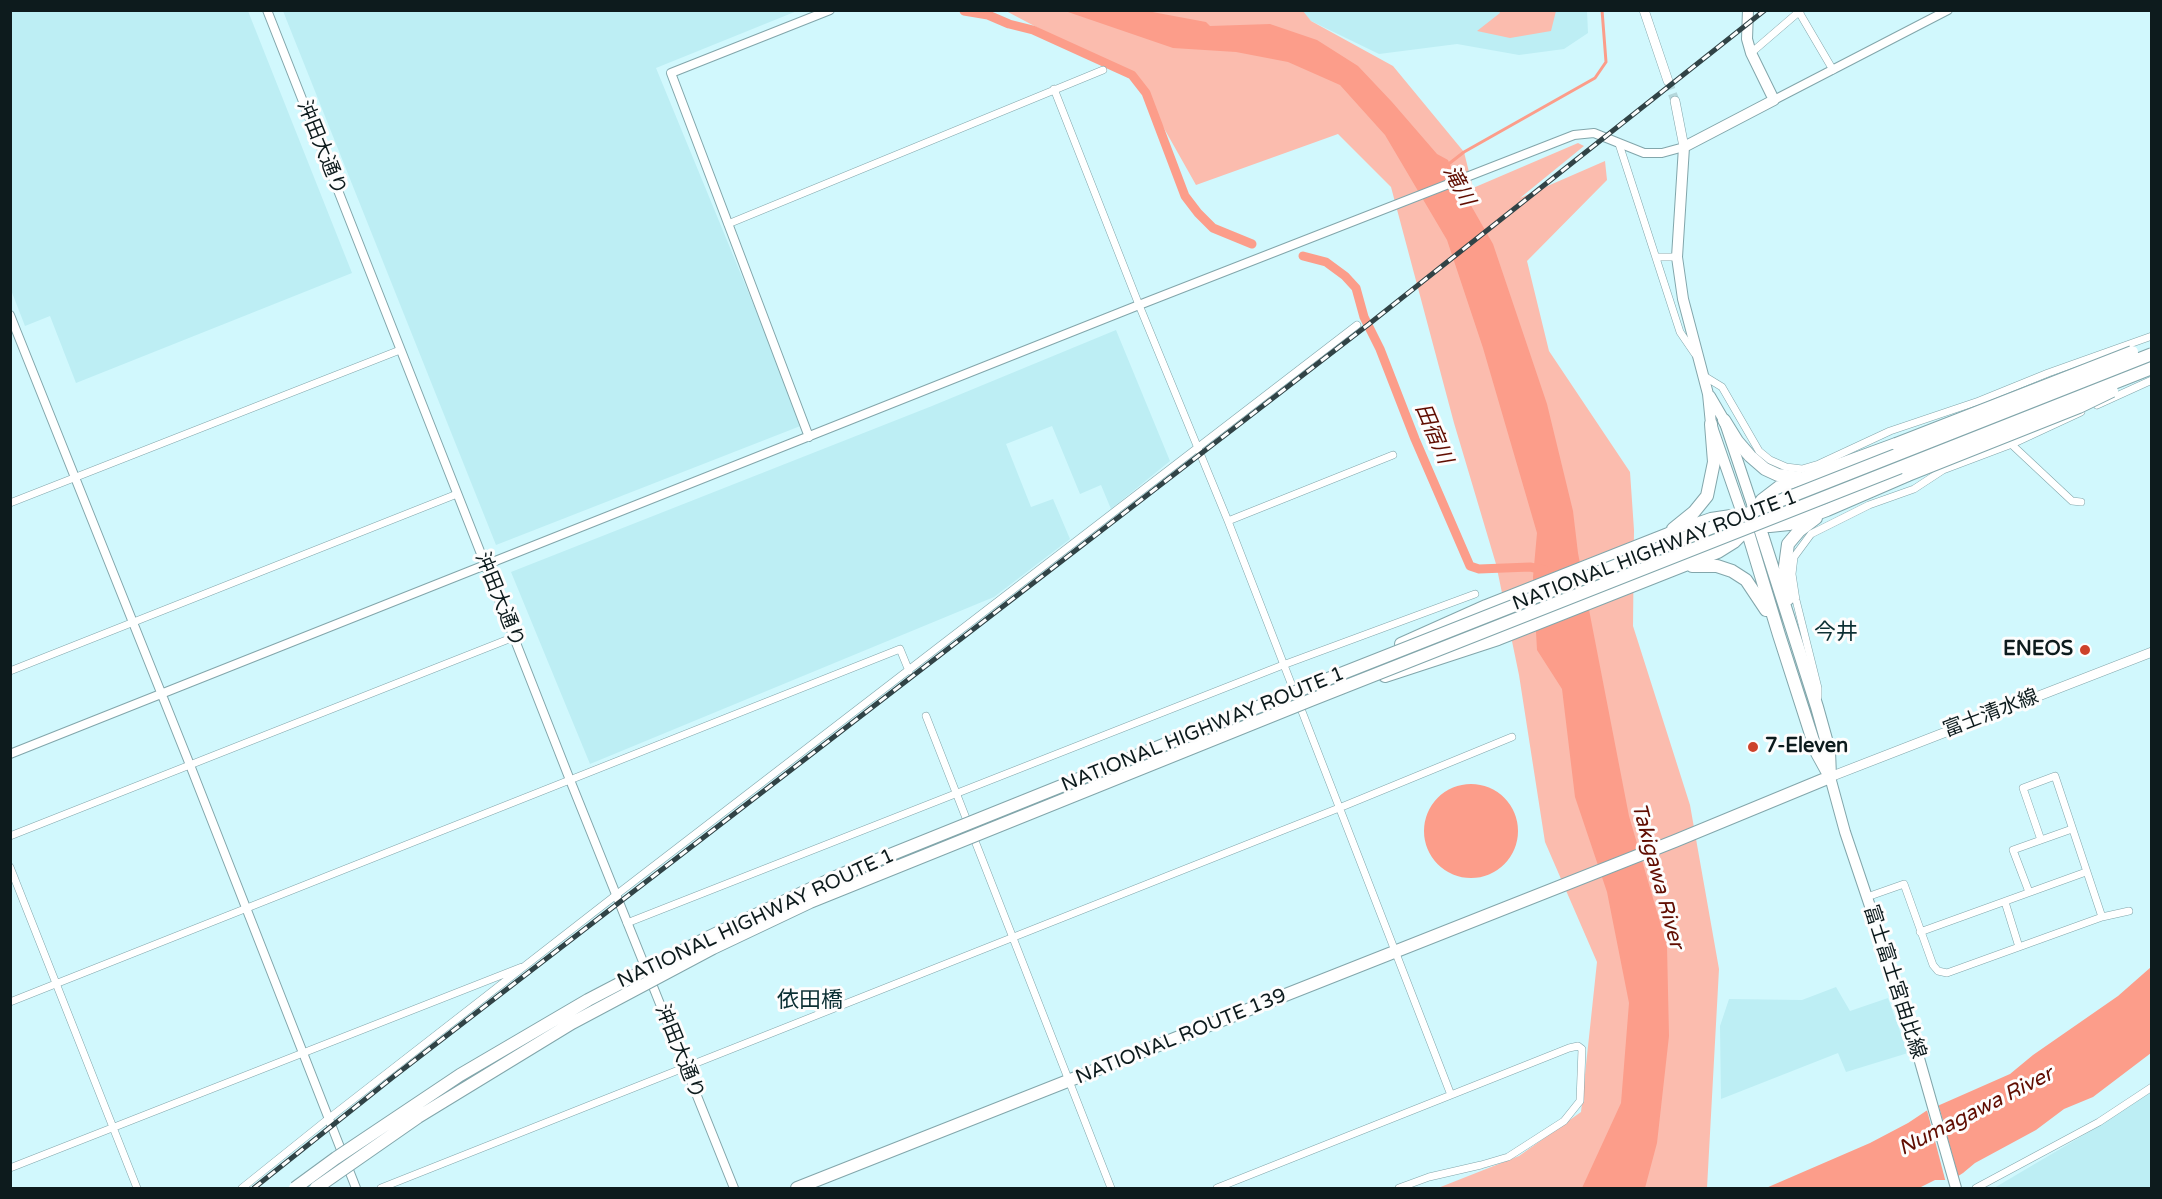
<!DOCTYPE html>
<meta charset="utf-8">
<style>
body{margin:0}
#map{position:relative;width:2162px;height:1199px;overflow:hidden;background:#d1f8fd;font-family:"Varela Round",sans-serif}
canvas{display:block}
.frame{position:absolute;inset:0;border:12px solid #0d1b1d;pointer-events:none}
</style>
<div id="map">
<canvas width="2162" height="1199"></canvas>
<div class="frame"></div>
</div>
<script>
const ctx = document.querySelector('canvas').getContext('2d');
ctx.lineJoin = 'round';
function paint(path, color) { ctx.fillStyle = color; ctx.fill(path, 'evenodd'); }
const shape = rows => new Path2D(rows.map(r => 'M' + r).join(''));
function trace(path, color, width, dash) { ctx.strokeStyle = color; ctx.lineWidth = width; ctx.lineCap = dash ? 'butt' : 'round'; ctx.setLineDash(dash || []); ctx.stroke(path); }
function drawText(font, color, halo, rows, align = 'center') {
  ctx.font = font + ' "Varela Round","Noto Sans JP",sans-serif'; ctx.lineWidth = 6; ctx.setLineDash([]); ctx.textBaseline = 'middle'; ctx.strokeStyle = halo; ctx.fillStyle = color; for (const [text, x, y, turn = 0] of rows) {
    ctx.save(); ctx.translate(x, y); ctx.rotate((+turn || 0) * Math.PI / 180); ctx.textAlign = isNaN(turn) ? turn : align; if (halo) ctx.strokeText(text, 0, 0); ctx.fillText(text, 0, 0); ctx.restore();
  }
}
const built = shape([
 [11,10,248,11,352,273,76,383,50,316,25,326,11,290],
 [283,11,797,11,656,68,803,425,496,545],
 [1301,11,1587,11,1588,33,1564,49,1519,55,1457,44,1379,54,1311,21],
 [1116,330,1170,461,1111,509,1101,485,1080,494,1052,426,1006,444,1031,507,1053,499,1070,539,994,597,590,764,511,572,932,406],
 [1836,987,1850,1011,1888,998,1908,1053,1846,1072,1838,1053,1721,1099,1720,1026,1729,999,1802,1000],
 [2151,1090,2151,1188,1994,1188,2094,1129]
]);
const green = shape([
 [1006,11,1303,11,1311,21,1393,66,1464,152,1473,188,1578,143,1584,146,1520,198,1605,161,1607,180,1527,261,1549,351,1630,472,1634,530,1633,626,1690,805,1719,969,1707,1188,1438,1188,1519,1156,1581,1112,1597,962,1545,842,1519,675,1496,564,1454,423,1391,187,1338,134,1196,185,1139,84,1097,59],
 [1499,11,1556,11,1551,31,1510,38,1477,31,1500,13]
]);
const water = shape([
 [1065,11,1147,11,1206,22,1210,26,1270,24,1317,40,1358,66,1392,102,1437,154,1448,160,1457,181,1493,244,1547,404,1573,511,1578,553,1629,816,1667,946,1669,1036,1657,1143,1645,1188,1582,1188,1621,1103,1629,1003,1607,892,1575,797,1562,689,1537,650,1533,577,1537,533,1483,348,1447,240,1385,135,1340,85,1288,62,1236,52,1173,48],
 '1424 831a47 47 0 1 1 94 0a47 47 0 1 1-94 0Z',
 [2151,967,2151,1053,2093,1097,2064,1109,2036,1130,1975,1163,1963,1173,1952,1180,1935,1180,1919,1188,1766,1188,1870,1143,1908,1123,1926,1111,2010,1074,2033,1055,2118,996]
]);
const pier = shape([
 [1938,1103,1959,1179,1953,1183,1946,1183,1927,1110]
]);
const stream = shape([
 [964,10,964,11],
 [1446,166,1464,152,1595,78,1606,62,1602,10]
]);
const canal = shape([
 [964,11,988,15,1009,24,1033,30,1132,75,1146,93,1185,196,1198,213,1213,228,1252,244],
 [1303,256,1326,262,1345,276,1356,288,1364,317,1380,349,1415,439,1470,566,1479,569,1530,567,1544,570]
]);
const secondaryTunnel = shape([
 [1668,81,1675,101]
]);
const minor = shape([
 [1799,12,1833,70],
 [1751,53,1801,10],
 [1054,89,1139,305,1228,521,1451,1095,1217,1188],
 [1619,144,1680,332,1695,354],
 [728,224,1103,70],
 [1656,257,1677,257],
 [1704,376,1722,387,1759,451,1770,460,1786,467,1802,469,1819,464,1890,431,1979,401,2048,373,2152,336],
 [2097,405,2152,380],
 [2009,442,2072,501,2081,502],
 [10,503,400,350],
 [1228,521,1393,455],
 [10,671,457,494],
 [1818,697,1818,688,1796,600,1792,574,1794,557,1811,534,1869,505,1914,489,1943,470,2012,444,2081,412],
 [926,716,1111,1188],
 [2072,829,2041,840,2023,788,2055,776,2102,917],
 [10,836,514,637],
 [10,867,137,1188],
 [2029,892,2013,850,2041,840],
 [1867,897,1904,884,1933,965,1938,971,1947,973,2102,917,2129,911],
 [2005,902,2019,947],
 [627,923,1283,665,1475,594],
 [1920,932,2086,872],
 [10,1002,900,649,909,671],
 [10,1168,522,967],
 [242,1188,328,1119,616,895,1357,325],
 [381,1188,1339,808,1512,737],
 [1399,1188,1429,1177,1481,1165,1508,1157,1564,1121,1580,1101,1582,1049,1578,1046,1569,1048,1451,1095],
 [1976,1188,2099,1122,2152,1087]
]);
const tertiary = shape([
 [267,10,570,780,734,1188],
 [1774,100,1948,10],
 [10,315,190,765,356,1188],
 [809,437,671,73,830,10],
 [10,754,1139,305,1574,135,1594,133,1644,153,1662,153,1684,147]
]);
const secondary = shape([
 [1644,10,1668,81],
 [1675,101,1684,147],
 [1830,777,2152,652]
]);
const primary = shape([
 [1710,396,1724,420,1756,516],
 [1745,522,1711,424,1708,394,1683,299,1677,257,1684,147,1774,100,1751,53,1747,39,1748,10],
 [1830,777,1845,832,1907,1016,1956,1188]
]);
const trunk = shape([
 [1724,420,1737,441,1750,456,1765,469,1778,475,1800,478],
 [1751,515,1762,500,1779,487,1896,444],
 [1757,519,1817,707,1829,750,1830,777],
 [1745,523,1779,635,1817,753,1828,773],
 [1755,524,1770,526,1789,524,1827,510,1908,475],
 [1673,529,1694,512,1707,496,1714,462,1711,424],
 [1692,566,1717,566,1732,571,1746,580,1766,610],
 [1788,599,1785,566,1788,544,1799,531,1816,518],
 [1401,644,1486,606,1668,534,1711,519,1731,516,1757,519],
 [1385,676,1498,639,1718,552,1734,542,1750,526],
 [797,1188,1675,841,1830,777]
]);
const rail = shape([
 [254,1188,393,1077,1369,324,1765,10]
]);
const trunkBridge = shape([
 [1896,444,2132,352],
 [1908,475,2079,407,2112,391],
 [295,1188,336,1158,460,1075,588,1000,707,938,840,875,1305,688,2152,354],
 [316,1188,418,1117,572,1023,713,948,810,902,1311,700,2152,368]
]);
const markers = [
 [2085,650,6,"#cd422a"],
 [1753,747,6,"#cd422a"]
];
const streetNames = [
 ["沖田大通り",321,148,68],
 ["NATIONAL HIGHWAY ROUTE 1",1655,551,-21],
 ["沖田大通り",499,600,68],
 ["富士清水線",1991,714,-21],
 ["NATIONAL HIGHWAY ROUTE 1",1203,730,-22],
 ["NATIONAL HIGHWAY ROUTE 1",756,919,-25],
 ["富士富士宮由比線",1894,982,72],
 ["NATIONAL ROUTE 139",1181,1037,-22],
 ["沖田大通り",679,1052,68]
];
const poiNames = [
 ["ENEOS",2073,650],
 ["7-Eleven",1765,747,"left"]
];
const waterNames = [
 ["滝川",1458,186,62],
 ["田宿川",1433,434,67],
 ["Takigawa River",1657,876,75],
 ["Numagawa River",1976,1112,-27]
];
const quarterNames = [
 ["今井",1836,633],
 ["依田橋",810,1001]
];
paint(built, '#bdeef4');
paint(green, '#fbbcae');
paint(water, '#fc9d8a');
paint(pier, '#d1f8fd');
trace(stream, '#fc9d8a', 3);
trace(canal, '#fc9d8a', 9);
trace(secondaryTunnel, '#b4d7db', 9, [9, 4.5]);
trace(minor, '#82a6ab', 8);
trace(tertiary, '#82a6ab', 10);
trace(secondary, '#82a6ab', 10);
trace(primary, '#82a6ab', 12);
trace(trunk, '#82a6ab', 14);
trace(minor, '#fff', 7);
trace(tertiary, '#fff', 8);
trace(secondary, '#fff', 9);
trace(primary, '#fff', 10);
trace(trunk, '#fff', 12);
trace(rail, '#314346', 5);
trace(rail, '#fdfdfd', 3, [9]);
trace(trunkBridge, '#82a6ab', 14, []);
trace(trunkBridge, '#fff', 12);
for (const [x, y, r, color] of markers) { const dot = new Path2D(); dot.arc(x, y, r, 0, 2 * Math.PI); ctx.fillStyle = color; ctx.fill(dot); trace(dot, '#fdfdfd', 2); }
drawText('20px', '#0d1b1d', '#fdfdfd', streetNames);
drawText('bold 20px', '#0d1b1d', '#fdfdfd', poiNames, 'right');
drawText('italic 21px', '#600d01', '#fdfdfd', waterNames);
drawText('22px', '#0b2f33', '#fdfdfd', quarterNames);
</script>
